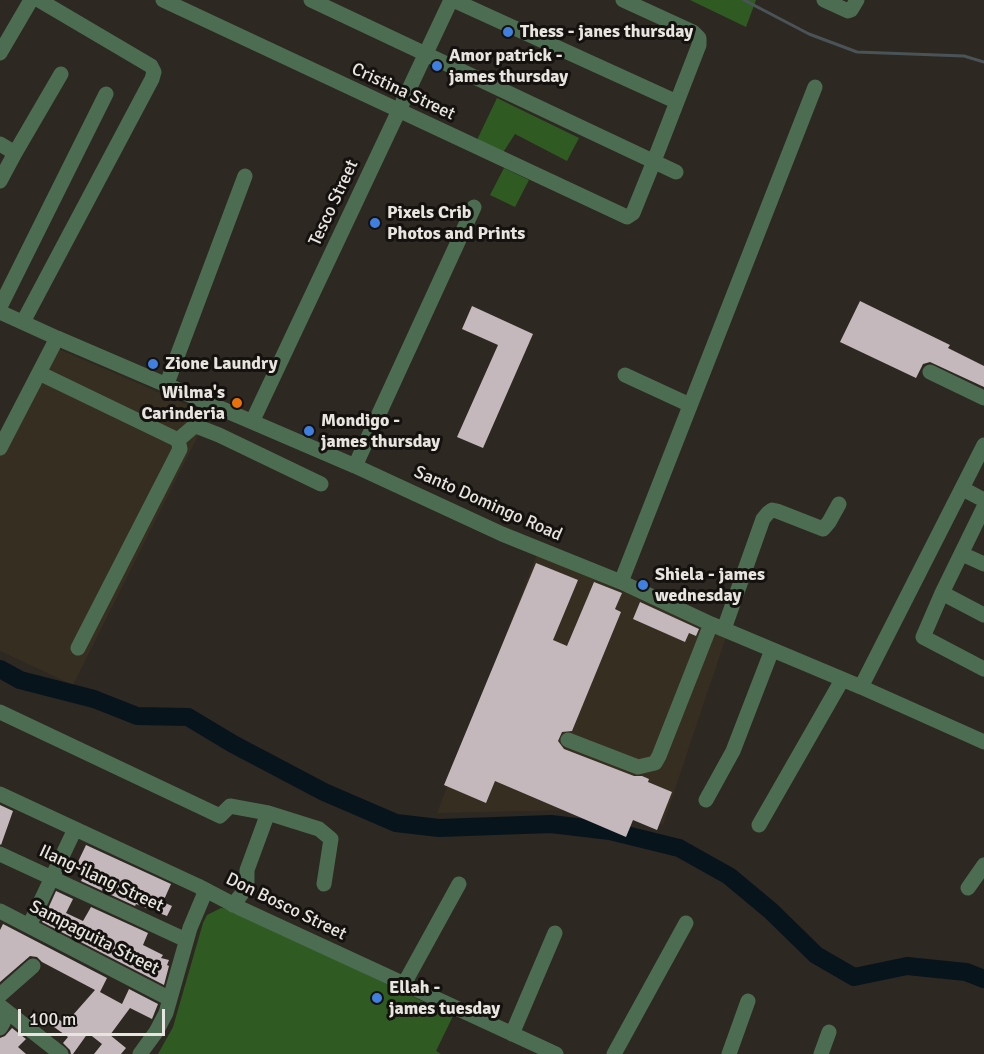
<!DOCTYPE html>
<style>
body{margin:0}
#map{position:relative;width:984px;height:1054px;overflow:hidden;background:#2d2821;font-family:Signika,sans-serif}
canvas{display:block}
.scale{position:absolute;left:18px;top:1009px;width:147px;height:27px;box-sizing:border-box;border:3px solid #e8e5e0;border-top:0;padding-left:8px;font-size:18px;line-height:21px;white-space:nowrap;color:#e8e5e0;-webkit-text-stroke:4px #14110e;paint-order:stroke}
</style>
<div id="map">
<canvas width="984" height="1054"></canvas>
<div class="scale">100 m</div>
</div>
<script>
const ctx = document.querySelector('canvas').getContext('2d');
ctx.lineJoin = 'round';
function paint(path, color) { ctx.fillStyle = color; ctx.fill(path, 'evenodd'); }
const shape = rows => new Path2D(rows.map(r => 'M' + r).join(''));
function trace(path, color, width, dash) { ctx.strokeStyle = color; ctx.lineWidth = width; ctx.lineCap = dash ? 'butt' : 'round'; ctx.setLineDash(dash || []); ctx.stroke(path); }
function drawText(font, color, halo, rows, align = 'center') {
  ctx.font = font + ' Signika,sans-serif'; ctx.lineWidth = 6; ctx.setLineDash([]); ctx.textBaseline = 'middle'; ctx.strokeStyle = halo; ctx.fillStyle = color; for (const [text, x, y, turn = 0] of rows) {
    ctx.save(); ctx.translate(x, y); ctx.rotate((+turn || 0) * Math.PI / 180); ctx.textAlign = isNaN(turn) ? turn : align; if (halo) ctx.strokeText(text, 0, 0); ctx.fillText(text, 0, 0); ctx.restore();
  }
}
const built = shape([
 [47,344,209,414,73,685,0,651,0,432],
 [537,554,726,637,663,825,624,817,570,810,437,813]
]);
const green = shape([
 [690,0,756,0,746,27],
 [497,98,579,138,567,161,515,134,502,154,476,142],
 [504,168,529,180,515,207,490,195],
 [221,908,231,909,453,1016,436,1051,441,1054,158,1054,173,1027,203,923,207,915]
]);
const stream = shape([
 [744,0,809,34,857,52,964,56,984,62]
]);
const river = shape([
 [0,669,20,680,94,699,137,716,188,717,233,744,324,792,396,823,439,828,551,824,610,831,679,848,729,876,771,911,816,955,854,977,907,966,966,972,984,979]
]);
const building = shape([
 [860,301,950,345,948,348,984,366,984,387,930,362,923,364,916,378,840,342],
 [472,306,533,334,483,448,457,437,498,345,462,329],
 [536,563,578,580,553,640,567,646,594,582,622,593,615,609,621,612,572,731,562,732,558,741,564,749,634,776,642,776,649,779,648,782,672,792,657,830,633,820,626,837,495,781,486,803,444,785],
 [640,602,699,629,696,636,689,633,685,642,633,619],
 [0,805,13,811,1,845,0,844],
 [86,845,171,884,163,902,172,906,167,916,136,904,135,906,81,881,86,871,76,866],
 [56,891,73,899,66,913,83,921,91,907,148,933,143,945,163,955,161,958,169,960,167,965,169,966,164,985,42,922],
 [3,924,107,978,100,992,122,1004,129,989,158,1004,152,1019,130,1008,110,1035,126,1048,121,1054,94,1054,102,1044,88,1033,73,1054,71,1054,70,1050,63,1043,68,1037,47,1022,53,1015,65,1024,95,990,42,962,37,957,30,956,0,982,0,930],
 [12,1028,26,1039,18,1047,26,1054,0,1054,0,1038,5,1036]
]);
const minor = shape([
 [163,0,627,217,633,213,654,161,699,45,699,38,693,32,623,0],
 [311,0,676,172],
 [453,0,677,102],
 [824,0,848,11,851,10,857,0],
 [0,53,31,0],
 [0,144,15,153,61,74],
 [0,181,15,153],
 [0,307,106,94],
 [0,312,57,338,355,466,502,534,621,582,711,624,861,687,984,742],
 [23,322,152,79,154,72,151,66,39,0],
 [930,372,984,398],
 [39,373,178,440,180,449,78,648],
 [625,375,690,405],
 [166,386,245,176],
 [252,422,451,0],
 [178,440,192,428,196,426,219,435,321,484],
 [0,448,57,338],
 [355,466,474,207],
 [963,489,984,500],
 [984,507,942,593,923,637,984,669],
 [962,554,984,564],
 [621,582,815,87],
 [942,593,984,615],
 [724,629,763,519,768,513,772,510,777,511,823,529,829,522,839,504],
 [861,687,984,445],
 [0,712,220,816,230,806,268,813,319,829,331,839,324,884],
 [568,740,638,767,655,763,659,756,711,624],
 [0,794,198,886,242,909,556,1054],
 [706,800,733,751,772,650],
 [759,825,842,680],
 [0,854,186,940],
 [968,888,984,865],
 [233,905,247,887,247,870,268,813],
 [0,911,170,999],
 [29,926,75,829],
 [404,984,459,884],
 [0,995,33,966],
 [0,1006,61,1054],
 [0,1017,3,1023,0,1028],
 [512,1034,555,933],
 [140,1054,156,1032,166,1013,190,928,206,890],
 [614,1054,686,923],
 [729,1054,748,1001],
 [821,1054,829,1032]
]);
const markers = [
 [508,32,6,"#3f7fe0"],
 [437,66,6,"#3f7fe0"],
 [375,223,6,"#3f7fe0"],
 [153,364,6,"#3f7fe0"],
 [237,403,6,"#e8710a"],
 [309,431,6,"#3f7fe0"],
 [643,585,6,"#3f7fe0"],
 [377,998,6,"#3f7fe0"]
];
const poiNames = [
 ["Thess - janes thursday",520,32],
 ["Amor patrick -",449,56],
 ["james thursday",449,77],
 ["Pixels Crib",387,213],
 ["Photos and Prints",387,234],
 ["Zione Laundry",165,364],
 ["Wilma's",225,393,"right"],
 ["Carinderia",225,414,"right"],
 ["Mondigo -",321,421],
 ["james thursday",321,442],
 ["Shiela - james",655,575],
 ["wednesday",655,596],
 ["Ellah -",389,988],
 ["james tuesday",389,1009]
];
const streetNames = [
 ["Cristina Street",403,92,25],
 ["Tesco Street",334,203,-65],
 ["Santo Domingo Road",488,504,24],
 ["Ilang-ilang Street",101,879,25],
 ["Don Bosco Street",286,907,26],
 ["Sampaguita Street",94,938,27]
];
paint(built, '#372e22');
paint(green, '#2f5b23');
trace(stream, '#4a5357', 3);
trace(river, '#07141c', 18);
paint(building, '#c4b8bc');
trace(minor, '#4c6d51', 15);
for (const [x, y, r, color] of markers) { const dot = new Path2D(); dot.arc(x, y, r, 0, 2 * Math.PI); ctx.fillStyle = color; ctx.fill(dot); trace(dot, '#14110e', 2); }
drawText('bold 18px', '#e8e5e0', '#14110e', poiNames, 'left');
drawText('18px', '#e8e5e0', '#14110e', streetNames);
</script>
